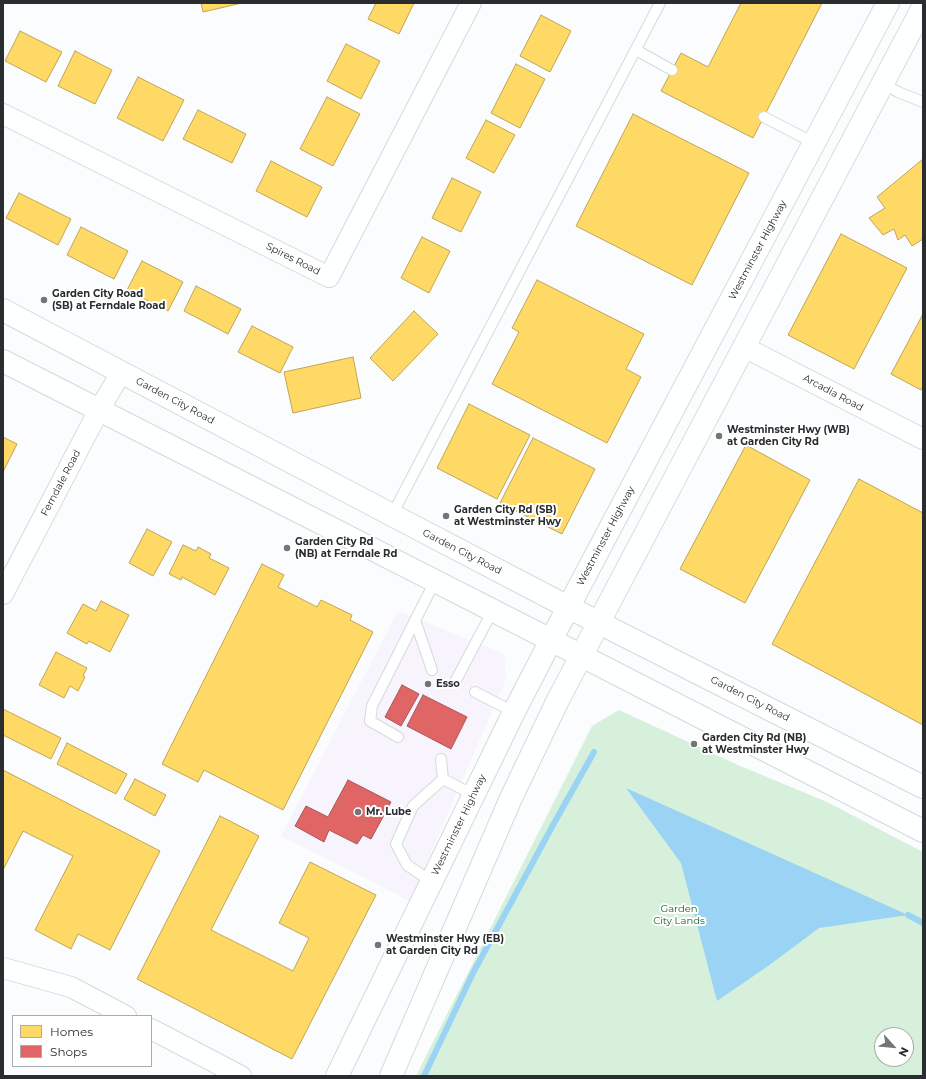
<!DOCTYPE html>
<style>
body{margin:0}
#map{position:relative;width:926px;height:1079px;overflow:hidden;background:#fafcfd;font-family:Montserrat,sans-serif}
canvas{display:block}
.frame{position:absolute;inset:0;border:4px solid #2a2d2f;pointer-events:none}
.legend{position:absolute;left:12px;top:1015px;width:140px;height:52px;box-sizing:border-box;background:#fff;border:1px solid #aaabac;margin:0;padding:5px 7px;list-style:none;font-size:12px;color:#2a2d2f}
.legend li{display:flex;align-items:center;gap:8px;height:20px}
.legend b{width:20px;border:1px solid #aaabac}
.north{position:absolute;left:874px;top:1027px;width:40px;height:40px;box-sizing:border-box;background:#fff;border:1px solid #aaabac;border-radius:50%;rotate:117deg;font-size:11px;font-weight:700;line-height:16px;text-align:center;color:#2a2d2f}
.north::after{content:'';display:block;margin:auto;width:14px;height:18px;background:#737577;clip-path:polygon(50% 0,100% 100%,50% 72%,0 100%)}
</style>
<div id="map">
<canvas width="926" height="1079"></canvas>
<div class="frame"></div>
<ul class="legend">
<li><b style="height:11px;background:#ffd966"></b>Homes</li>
<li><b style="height:11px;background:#e06666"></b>Shops</li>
</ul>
<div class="north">N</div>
</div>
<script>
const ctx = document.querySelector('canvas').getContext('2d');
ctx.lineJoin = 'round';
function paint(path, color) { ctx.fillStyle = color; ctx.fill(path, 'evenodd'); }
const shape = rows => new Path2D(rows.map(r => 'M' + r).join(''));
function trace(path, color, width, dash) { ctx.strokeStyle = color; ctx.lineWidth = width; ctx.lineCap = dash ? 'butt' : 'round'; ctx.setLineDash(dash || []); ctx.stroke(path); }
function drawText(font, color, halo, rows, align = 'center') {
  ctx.font = font + ' Montserrat,sans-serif'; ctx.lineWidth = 4; ctx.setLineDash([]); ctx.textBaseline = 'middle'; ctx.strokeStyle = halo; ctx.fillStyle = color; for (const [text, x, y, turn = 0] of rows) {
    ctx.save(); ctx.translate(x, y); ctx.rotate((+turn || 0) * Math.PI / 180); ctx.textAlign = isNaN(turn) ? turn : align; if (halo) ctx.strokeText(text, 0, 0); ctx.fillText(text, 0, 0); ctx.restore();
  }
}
const commercial = shape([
 [398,611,504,654,506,679,410,901,281,836]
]);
const green = shape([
 [619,710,738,765,827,802,923,852,923,1076,416,1076,592,726],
 [882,1035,906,1035,906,1059,882,1059]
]);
const water = shape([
 [626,788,908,915,819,928,768,966,717,1001,681,863]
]);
const homes = shape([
 [201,3,242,3,203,12,201,3],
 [376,3,414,3,399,34,368,19,376,3],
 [741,3,822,3,753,138,661,91,681,53,708,67,741,3],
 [541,15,571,31,550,72,520,56,541,15],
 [20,31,62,52,46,82,5,61,20,31],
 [346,44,380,61,361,99,327,81,346,44],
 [75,51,112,70,95,104,58,86,75,51],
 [516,64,545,79,520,128,491,113,516,64],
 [138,77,184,100,163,141,117,118,138,77],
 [327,97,360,114,333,166,300,149,327,97],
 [198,110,246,134,232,163,183,139,198,110],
 [633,114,749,173,692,285,576,226,633,114],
 [486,120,515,135,494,173,466,158,486,120],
 [923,159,923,239,912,246,905,235,898,240,894,229,883,235,869,218,885,208,877,197,923,159],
 [271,161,322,187,307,217,256,191,271,161],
 [452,178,481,192,461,232,432,218,452,178],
 [19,193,71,219,58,245,6,218,19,193],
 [81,227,128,251,114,279,67,255,81,227],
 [841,234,907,268,854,369,788,335,841,234],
 [422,237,450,251,429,293,401,278,422,237],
 [142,261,183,282,168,311,127,290,142,261],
 [537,280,644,334,626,369,641,377,607,443,492,384,519,332,512,328,537,280],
 [196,286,241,309,228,334,184,311,196,286],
 [414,311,438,334,393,381,370,358,414,311],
 [923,314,923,386,921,390,891,374,923,314],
 [252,326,293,347,280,373,238,352,252,326],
 [353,357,361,398,293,413,284,372,353,357],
 [469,404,530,435,497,499,437,468,469,404],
 [3,437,17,444,3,472,3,437],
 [533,438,595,469,562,534,500,503,533,438],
 [746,445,810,480,745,603,680,569,746,445],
 [859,479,923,513,923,725,772,644,859,479],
 [147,529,172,542,153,576,129,563,147,529],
 [183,545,196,551,198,547,211,554,209,558,229,568,215,595,182,577,181,580,169,574,183,545],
 [262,564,284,575,278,587,317,607,321,600,352,615,350,620,373,632,283,810,204,770,198,782,162,764,262,564],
 [101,601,129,615,110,652,89,641,87,644,67,633,83,604,96,611,101,601],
 [56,652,87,668,83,676,85,677,78,691,70,686,64,698,39,685,56,652],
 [3,709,61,738,51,759,3,735,3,709],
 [67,743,127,774,116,794,57,764,67,743],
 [3,770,160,851,110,950,78,934,71,949,35,930,73,856,23,831,3,870,3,770],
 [135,779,166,795,155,816,124,799,135,779],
 [220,816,259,836,211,930,293,971,309,938,279,923,310,862,376,895,292,1059,137,979,220,816]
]);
const shops = shape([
 [402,685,419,694,401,726,385,717,402,685],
 [423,695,467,717,451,749,407,726,423,695],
 [348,780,391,802,371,839,363,835,357,844,329,830,324,842,295,826,306,806,328,817,348,780]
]);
const stream = shape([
 [908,915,923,923],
 [424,1076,473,973,553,825,594,752]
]);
const lane = shape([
 [636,50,672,70],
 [883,83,898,92,923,102],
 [764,117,814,143],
 [392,515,660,3],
 [415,620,432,670],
 [455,682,493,610],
 [475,692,514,712],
 [398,737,370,721,372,706,435,581],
 [443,779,474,795],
 [432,882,407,865,396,844,413,806,443,779,441,759]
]);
const street = shape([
 [3,114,329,277,471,3],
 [744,347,923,439],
 [3,594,99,410,121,373],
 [3,968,71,987,126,1016],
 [151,1029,241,1076]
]);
const secondary = shape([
 [3,310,392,515,568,607,923,787],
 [3,361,541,635,923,831],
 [337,1076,514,712,551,640,814,143,888,3],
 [391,1076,511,798,558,700,923,7]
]);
const markers = [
 [44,300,4,"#737577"],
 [719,436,4,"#737577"],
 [446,516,4,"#737577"],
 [287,548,4,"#737577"],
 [428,684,4,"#737577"],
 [694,744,4,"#737577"],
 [358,812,4,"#737577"],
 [378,945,4,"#737577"]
];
const streetNames = [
 ["Westminster Highway",758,250,-62],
 ["Spires Road",293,259,27],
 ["Arcadia Road",833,393,28],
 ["Garden City Road",175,401,28],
 ["Ferndale Road",61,483,-62],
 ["Westminster Highway",606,536,-62],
 ["Garden City Road",462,552,27],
 ["Garden City Road",750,699,27],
 ["Westminster Highway",459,825,-64]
];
const poiNames = [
 ["Garden City Road",52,294],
 ["(SB) at Ferndale Road",52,306],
 ["Westminster Hwy (WB)",727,430],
 ["at Garden City Rd",727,442],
 ["Garden City Rd (SB)",454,510],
 ["at Westminster Hwy",454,522],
 ["Garden City Rd",295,542],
 ["(NB) at Ferndale Rd",295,554],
 ["Esso",436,684],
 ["Garden City Rd (NB)",702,738],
 ["at Westminster Hwy",702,750],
 ["Mr. Lube",366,812],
 ["Westminster Hwy (EB)",386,939],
 ["at Garden City Rd",386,951]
];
const parkNames = [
 ["Garden",679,909],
 ["City Lands",679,921]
];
paint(commercial, '#f8f4fd');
paint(green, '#d6f0db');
paint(water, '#9ad3f3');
paint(homes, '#ffd966');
trace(homes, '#bfa556', 1);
paint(shops, '#e06666');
trace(shops, '#a95556', 1);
trace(stream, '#9ad3f3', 6);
trace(lane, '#d6d9da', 12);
trace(street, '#d6d9da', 22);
trace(secondary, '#d6d9da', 24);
trace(lane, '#feffff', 10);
trace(street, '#feffff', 20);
trace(secondary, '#feffff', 22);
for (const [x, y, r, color] of markers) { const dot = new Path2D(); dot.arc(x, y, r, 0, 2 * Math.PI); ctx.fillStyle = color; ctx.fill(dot); trace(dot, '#fff', 1.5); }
drawText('10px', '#2a2d2f', '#fff', streetNames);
drawText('bold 10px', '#2a2d2f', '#fff', poiNames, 'left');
drawText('10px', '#175e2c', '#fff', parkNames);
</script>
